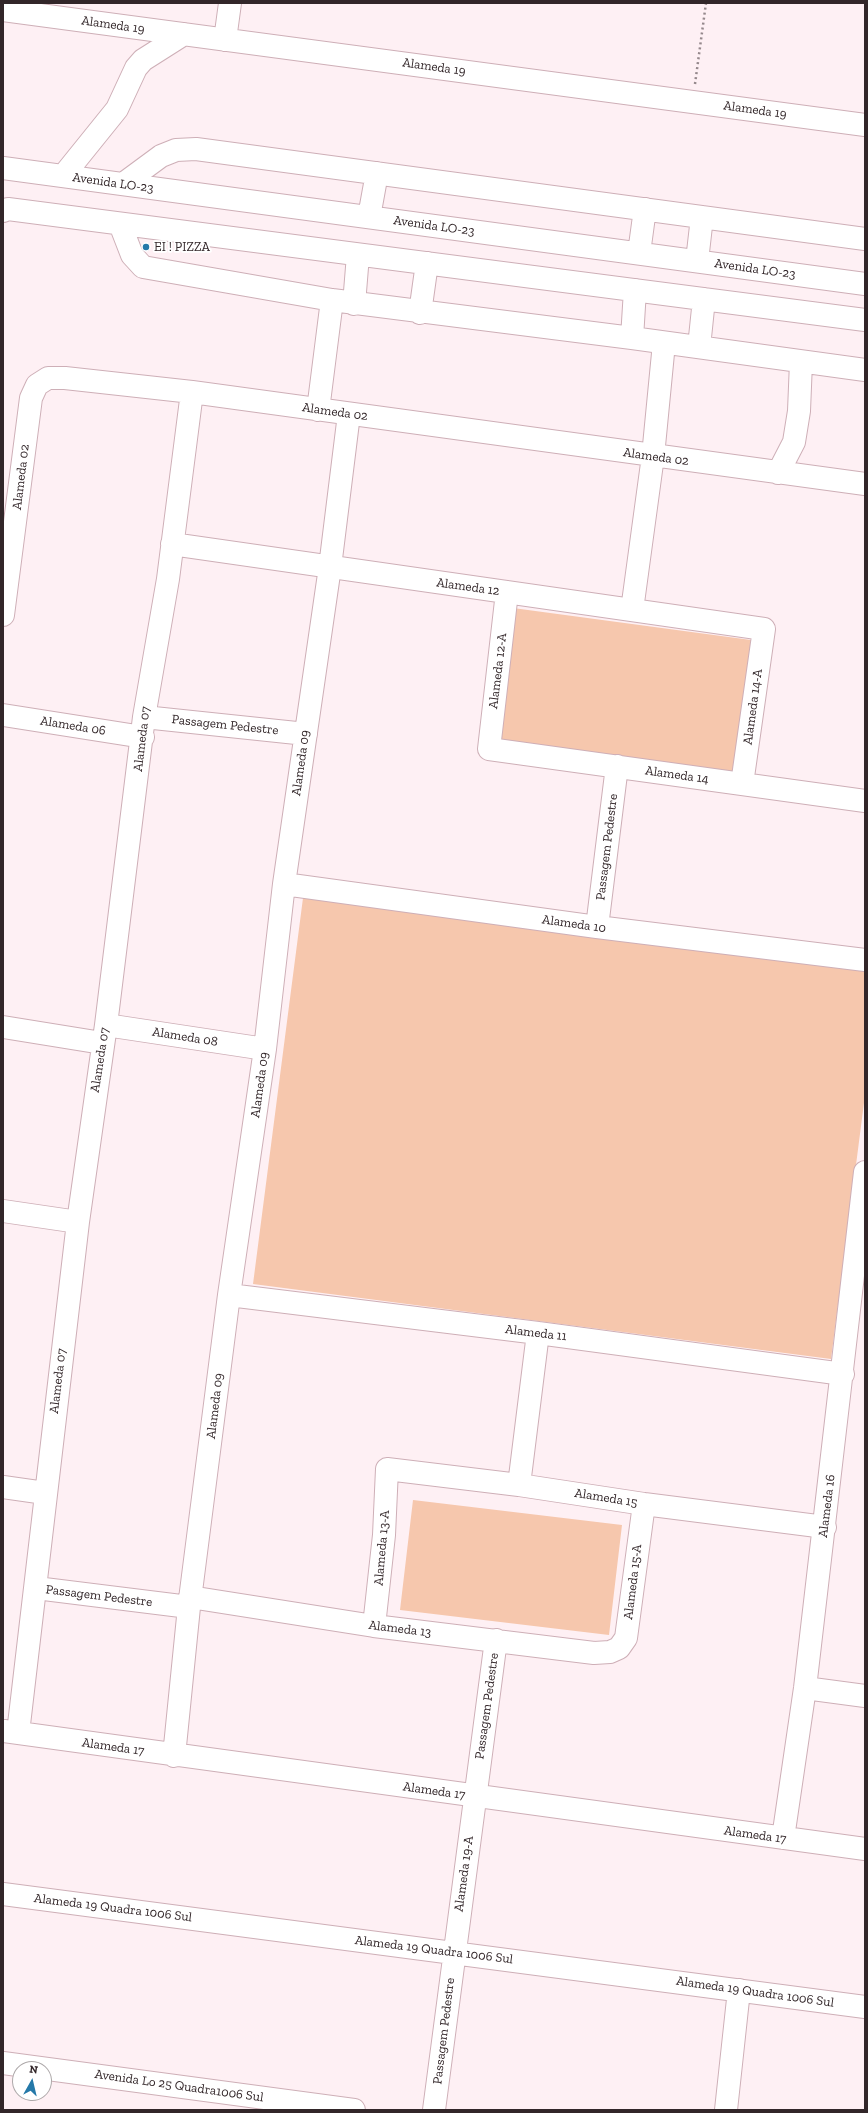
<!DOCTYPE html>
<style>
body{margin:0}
#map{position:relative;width:868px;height:2113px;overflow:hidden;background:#fef0f4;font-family:"Zilla Slab",serif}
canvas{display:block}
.frame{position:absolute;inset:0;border:4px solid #322629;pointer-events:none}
.north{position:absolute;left:12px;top:2061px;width:40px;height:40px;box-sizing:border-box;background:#fff;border:1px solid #ada8a9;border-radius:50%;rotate:8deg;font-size:11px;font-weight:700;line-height:16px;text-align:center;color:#322629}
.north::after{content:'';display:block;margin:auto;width:14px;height:18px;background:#2579a9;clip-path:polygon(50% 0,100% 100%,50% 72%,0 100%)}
</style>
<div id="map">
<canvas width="868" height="2113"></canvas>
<div class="frame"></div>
<div class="north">N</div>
</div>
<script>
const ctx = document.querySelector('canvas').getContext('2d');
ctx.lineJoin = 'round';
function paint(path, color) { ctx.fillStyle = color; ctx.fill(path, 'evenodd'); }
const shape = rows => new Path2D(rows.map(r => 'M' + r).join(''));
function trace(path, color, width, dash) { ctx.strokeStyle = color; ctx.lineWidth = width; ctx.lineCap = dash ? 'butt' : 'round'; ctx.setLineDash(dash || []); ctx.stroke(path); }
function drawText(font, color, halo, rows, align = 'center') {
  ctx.font = font + ' "Zilla Slab",serif'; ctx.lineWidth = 3.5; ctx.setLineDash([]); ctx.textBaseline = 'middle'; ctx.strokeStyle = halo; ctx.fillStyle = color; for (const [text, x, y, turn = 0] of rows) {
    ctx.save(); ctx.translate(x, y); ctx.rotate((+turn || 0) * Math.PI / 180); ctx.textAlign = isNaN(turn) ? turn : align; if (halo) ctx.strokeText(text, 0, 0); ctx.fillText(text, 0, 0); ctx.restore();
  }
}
const green = shape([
 [513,608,751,640,733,772,495,739],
 [303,898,865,971,865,1095,831,1359,253,1284],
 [413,1500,622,1525,609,1635,400,1610]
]);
const path = shape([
 [695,84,706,3]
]);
const minor = shape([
 [3,10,865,125],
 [225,40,230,3],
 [3,168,865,284],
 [63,176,117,109,136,68,143,60,184,34],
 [123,184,161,156,176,150,196,149,865,239],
 [3,211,8,209,865,320],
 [369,217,377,173],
 [120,224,132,255,143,267,332,300,632,338,865,370],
 [639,253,645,209],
 [697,261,702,217],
 [354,304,358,255],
 [420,313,427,263],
 [632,338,635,290],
 [699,347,704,299],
 [318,410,332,300],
 [778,473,794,442,799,411,801,362],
 [172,544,764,629,742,784],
 [507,592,489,749,865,801],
 [632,610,653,456,664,343],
 [3,615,31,398,37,385,48,378,65,378,192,392,865,484],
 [3,715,143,737],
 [144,717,306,734],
 [284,884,597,927,865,960],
 [597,927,617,766],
 [106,1025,265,1049],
 [3,1027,102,1043],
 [3,1211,78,1222],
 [229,1295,538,1333,843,1374],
 [519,1485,538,1333],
 [3,1487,45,1493],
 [36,1588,189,1607],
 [190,1597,374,1626,594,1653,610,1652,619,1648,626,1638,644,1504],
 [374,1626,384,1535,387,1469,519,1485,644,1504,825,1527],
 [805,1688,865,1696],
 [4,1731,865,1849],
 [18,1733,78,1222,106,1025,144,717,168,579,192,392],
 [174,1756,189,1607,229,1295,265,1049,284,884,330,567,349,414],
 [783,1838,805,1688,865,1172],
 [3,1894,865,2007],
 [3,2063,354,2110],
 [434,2110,496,1640],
 [726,2110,739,1990]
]);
const markers = [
 [146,247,4,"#2579a9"]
];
const streetNames = [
 ["Alameda 19",113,25,8],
 ["Alameda 19",434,67,8],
 ["Alameda 19",755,110,8],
 ["Avenida LO-23",113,183,8],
 ["Avenida LO-23",434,226,8],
 ["Avenida LO-23",755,269,8],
 ["Alameda 02",335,412,8],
 ["Alameda 02",656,457,8],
 ["Alameda 02",21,477,-83],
 ["Alameda 12",468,587,8],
 ["Alameda 12-A",498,671,-83],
 ["Alameda 14-A",753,707,-82],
 ["Passagem Pedestre",225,725,6],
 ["Alameda 06",73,726,9],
 ["Alameda 07",142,739,-83],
 ["Alameda 09",301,763,-82],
 ["Alameda 14",677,775,8],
 ["Passagem Pedestre",607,847,-83],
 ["Alameda 10",574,924,8],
 ["Alameda 08",185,1037,9],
 ["Alameda 07",100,1060,-81],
 ["Alameda 09",260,1085,-82],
 ["Alameda 11",536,1333,7],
 ["Alameda 07",58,1381,-83],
 ["Alameda 09",215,1406,-83],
 ["Alameda 15",606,1498,9],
 ["Alameda 16",827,1506,-83],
 ["Alameda 13-A",382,1548,-85],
 ["Alameda 15-A",633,1582,-83],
 ["Passagem Pedestre",99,1596,7],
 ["Alameda 13",400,1629,7],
 ["Passagem Pedestre",487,1706,-82],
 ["Alameda 17",113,1747,8],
 ["Alameda 17",434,1791,8],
 ["Alameda 17",755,1835,8],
 ["Alameda 19-A",464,1874,-82],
 ["Alameda 19 Quadra 1006 Sul",113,1908,7],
 ["Alameda 19 Quadra 1006 Sul",434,1950,7],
 ["Alameda 19 Quadra 1006 Sul",755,1992,8],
 ["Passagem Pedestre",444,2031,-83],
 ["Avenida Lo 25 Quadra1006 Sul",179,2086,8]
];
const poiNames = [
 ["EI ! PIZZA",154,247]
];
paint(green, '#f6c7ad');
trace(minor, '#ceafb7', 24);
trace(path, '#95888c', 2.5, [2, 3]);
trace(minor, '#fff', 22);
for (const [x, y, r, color] of markers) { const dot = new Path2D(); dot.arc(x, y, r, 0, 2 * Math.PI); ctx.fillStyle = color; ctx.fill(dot); trace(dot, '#fff', 1.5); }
drawText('13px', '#322629', '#fff', streetNames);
drawText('13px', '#322629', '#fff', poiNames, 'left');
</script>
